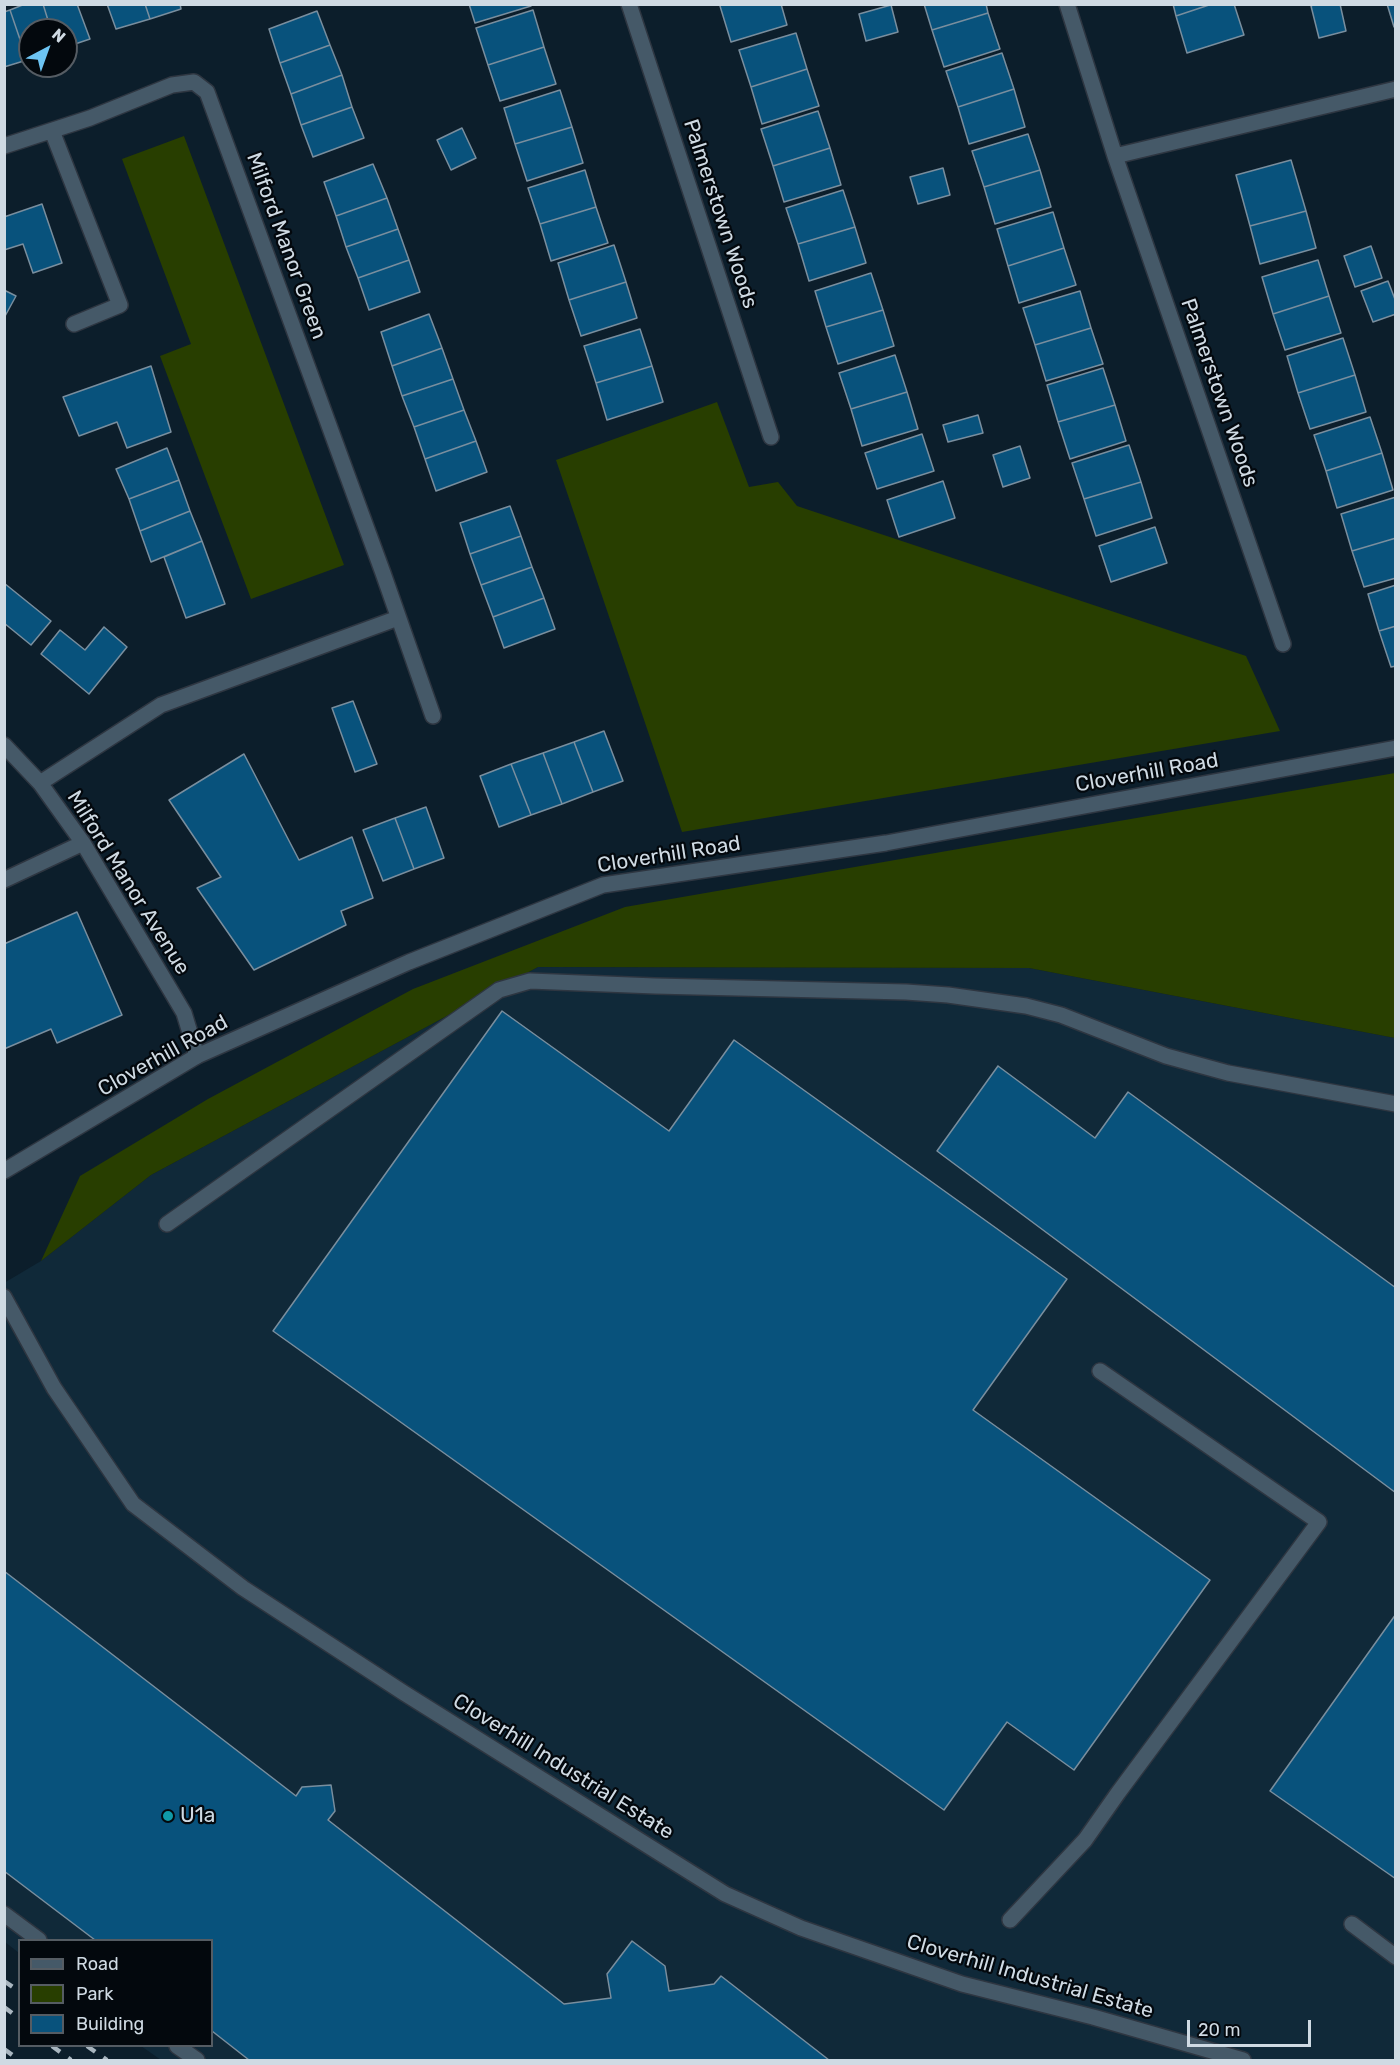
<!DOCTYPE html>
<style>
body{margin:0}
#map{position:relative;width:1400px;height:2065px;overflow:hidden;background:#0c1e2b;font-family:Rubik,sans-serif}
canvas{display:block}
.frame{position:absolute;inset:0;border:6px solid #cfdae3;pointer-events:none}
.legend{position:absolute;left:18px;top:1939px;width:195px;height:108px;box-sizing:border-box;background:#03080d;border:2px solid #555c63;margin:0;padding:8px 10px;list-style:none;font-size:18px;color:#cfdae3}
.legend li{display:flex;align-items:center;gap:12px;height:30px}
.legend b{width:30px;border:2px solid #555c63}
.north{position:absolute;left:18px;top:18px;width:60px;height:60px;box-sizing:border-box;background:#03080d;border:2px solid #555c63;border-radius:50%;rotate:41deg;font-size:16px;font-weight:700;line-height:24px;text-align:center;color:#cfdae3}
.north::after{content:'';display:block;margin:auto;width:21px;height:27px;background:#6cc3f2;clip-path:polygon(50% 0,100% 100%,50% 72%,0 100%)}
.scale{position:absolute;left:1187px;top:2020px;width:124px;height:27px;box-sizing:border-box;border:3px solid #cfdae3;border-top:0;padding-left:8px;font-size:18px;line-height:21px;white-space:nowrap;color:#cfdae3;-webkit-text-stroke:4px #03080d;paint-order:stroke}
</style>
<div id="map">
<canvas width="1400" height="2065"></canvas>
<div class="frame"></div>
<ul class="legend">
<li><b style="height:8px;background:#455968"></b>Road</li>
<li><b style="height:16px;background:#283e00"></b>Park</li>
<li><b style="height:16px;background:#08527c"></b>Building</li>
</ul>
<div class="north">N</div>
<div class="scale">20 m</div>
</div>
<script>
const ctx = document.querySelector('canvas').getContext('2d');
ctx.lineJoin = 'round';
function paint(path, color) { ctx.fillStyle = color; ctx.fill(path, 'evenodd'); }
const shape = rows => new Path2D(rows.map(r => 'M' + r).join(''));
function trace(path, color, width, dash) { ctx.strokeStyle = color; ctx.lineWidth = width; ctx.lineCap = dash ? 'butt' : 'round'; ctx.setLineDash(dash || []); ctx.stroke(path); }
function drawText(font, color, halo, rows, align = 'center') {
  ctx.font = font + ' Rubik,sans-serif'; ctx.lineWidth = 4.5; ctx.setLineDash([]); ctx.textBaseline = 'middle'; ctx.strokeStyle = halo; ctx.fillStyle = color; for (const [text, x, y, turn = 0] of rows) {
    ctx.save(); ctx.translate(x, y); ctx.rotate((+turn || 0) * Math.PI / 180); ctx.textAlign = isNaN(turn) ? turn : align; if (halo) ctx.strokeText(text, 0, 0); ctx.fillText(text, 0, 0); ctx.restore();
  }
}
const built = shape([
 [538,967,1029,968,1395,1038,1395,2060,161,2060,141,2046,212,2046,212,1940,20,1940,19,1953,5,1942,4,1283,41,1261,151,1175]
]);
const green = shape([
 [184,136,344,565,251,599,160,356,191,344,122,159],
 [717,402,749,487,778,482,797,506,1246,656,1280,731,682,832,556,460],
 [1395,773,1395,1038,1029,968,538,967,151,1175,41,1261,80,1176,208,1099,413,989,625,907]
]);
const building = shape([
 [25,4,43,4,51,30,30,30,30,59,27,60,10,10,25,4],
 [43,4,77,4,90,39,66,47,66,30,51,30,43,4],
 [107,4,145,4,150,19,116,29,107,4],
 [145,4,180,4,181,9,150,19,145,4],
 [469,4,531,4,531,6,475,23,469,4],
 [723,4,781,4,787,25,731,42,720,6,723,4],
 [924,4,986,4,988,13,932,30,924,4],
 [1173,4,1212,4,1176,16,1173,4],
 [1212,4,1234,4,1244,35,1187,53,1176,16,1212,4],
 [1315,4,1340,4,1346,31,1319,38,1311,6,1315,4],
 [1387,4,1396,4,1396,26,1394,27,1387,4],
 [891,5,898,32,866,41,859,14,891,5],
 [10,10,27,60,4,67,4,12,10,10],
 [533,10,544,47,488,65,476,28,533,10],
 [317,11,330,45,280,63,269,29,317,11],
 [988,13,1000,49,944,67,932,30,988,13],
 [796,33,807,69,751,87,739,50,796,33],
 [330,45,342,75,291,94,280,63,330,45],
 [544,47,556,84,500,101,488,65,544,47],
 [1002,53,1014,89,958,107,946,71,1002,53],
 [807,69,819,106,762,124,751,87,807,69],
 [342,75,352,107,301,125,291,94,342,75],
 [1014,89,1025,127,969,144,958,107,1014,89],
 [560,90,572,127,515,144,504,108,560,90],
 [352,107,364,138,313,157,301,125,352,107],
 [818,111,830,148,773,166,761,129,818,111],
 [572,127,583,163,527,181,515,144,572,127],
 [462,128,476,158,451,170,437,140,462,128],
 [1028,134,1040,170,984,187,972,151,1028,134],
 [830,148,841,185,784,202,773,166,830,148],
 [1291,160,1306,211,1250,226,1236,175,1291,160],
 [373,164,387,198,336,216,324,182,373,164],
 [943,168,950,195,918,204,910,177,943,168],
 [585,170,596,207,540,224,528,188,585,170],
 [1040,170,1051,207,995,224,984,187,1040,170],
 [843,190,855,227,798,244,786,208,843,190],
 [387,198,398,229,346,247,336,216,387,198],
 [42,204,62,263,33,273,23,244,4,250,4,217,42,204],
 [596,207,608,243,551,261,540,224,596,207],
 [1306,211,1316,248,1260,264,1250,226,1306,211],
 [1053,212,1064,248,1008,266,997,229,1053,212],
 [855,227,866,263,809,281,798,244,855,227],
 [398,229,409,260,358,278,346,247,398,229],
 [614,245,626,282,569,300,558,263,614,245],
 [1371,246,1382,278,1355,287,1344,256,1371,246],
 [1064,248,1076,285,1019,303,1008,266,1064,248],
 [409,260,420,292,369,310,358,278,409,260],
 [1318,260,1329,296,1273,314,1262,277,1318,260],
 [871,273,883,310,826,327,815,291,871,273],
 [1388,281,1396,302,1396,314,1373,322,1361,291,1388,281],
 [626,282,637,318,581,336,569,300,626,282],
 [4,290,16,296,4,318,4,290],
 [1080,291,1091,328,1035,345,1023,308,1080,291],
 [1329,296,1341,333,1285,350,1273,314,1329,296],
 [883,310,894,346,838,364,826,327,883,310],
 [429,314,442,348,392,366,381,332,429,314],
 [1091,328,1103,364,1046,381,1035,345,1091,328],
 [640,329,652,366,596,383,584,346,640,329],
 [1343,338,1355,375,1298,393,1287,356,1343,338],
 [442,348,453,379,402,396,392,366,442,348],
 [895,355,907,392,851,409,839,373,895,355],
 [151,366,171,432,127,448,117,422,79,436,63,397,151,366],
 [652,366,663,402,607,420,596,383,652,366],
 [1103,368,1115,405,1058,422,1047,385,1103,368],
 [1355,375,1366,412,1310,429,1298,393,1355,375],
 [453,379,464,410,414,427,402,396,453,379],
 [907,392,918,429,862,446,851,409,907,392],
 [1115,405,1126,441,1070,459,1058,422,1115,405],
 [464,410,476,441,425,459,414,427,464,410],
 [978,415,983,433,948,442,943,425,978,415],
 [1370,417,1382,453,1326,471,1314,435,1370,417],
 [922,434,934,471,877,489,865,453,922,434],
 [476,441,487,472,436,491,425,459,476,441],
 [1129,445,1141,482,1084,499,1072,463,1129,445],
 [1020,446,1030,478,1003,487,993,455,1020,446],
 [167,448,179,480,129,499,116,469,167,448],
 [1382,453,1393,490,1337,508,1326,471,1382,453],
 [179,480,190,511,140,531,129,499,179,480],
 [943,481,955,518,899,537,887,500,943,481],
 [1141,482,1152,518,1096,536,1084,499,1141,482],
 [1396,497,1396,538,1352,551,1341,514,1396,497],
 [510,506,521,536,470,554,460,523,510,506],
 [190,511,202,541,151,562,140,531,190,511],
 [1155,527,1167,563,1111,582,1099,546,1155,527],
 [521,536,532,567,481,585,470,554,521,536],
 [1396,538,1396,578,1364,587,1352,551,1396,538],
 [202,541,225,604,186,618,164,557,202,541],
 [532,567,544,598,493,617,481,585,532,567],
 [4,583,51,621,31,645,4,623,4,583],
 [1396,585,1396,626,1379,631,1368,594,1396,585],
 [544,598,555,629,504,648,493,617,544,598],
 [1396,626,1396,666,1391,667,1379,631,1396,626],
 [104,627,127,647,89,694,41,654,60,630,85,650,104,627],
 [353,701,377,764,355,772,332,708,353,701],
 [604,731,623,781,593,792,574,742,604,731],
 [574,742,593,792,562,804,543,753,574,742],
 [543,753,562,804,531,815,511,764,543,753],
 [244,754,299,860,352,837,373,898,341,911,346,925,254,970,197,888,221,877,169,800,244,754],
 [511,764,531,815,499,827,480,776,511,764],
 [426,807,444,858,414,869,395,818,426,807],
 [395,818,414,869,383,881,363,830,395,818],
 [77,912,122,1015,57,1043,51,1029,4,1049,4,944,77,912],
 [502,1011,669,1131,734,1040,1067,1279,973,1410,1210,1580,1074,1770,1007,1722,944,1810,273,1331,502,1011],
 [998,1066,1095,1138,1128,1092,1396,1288,1396,1493,937,1151,998,1066],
 [4,1571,296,1796,302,1787,331,1785,335,1811,328,1820,564,2004,611,1998,607,1974,632,1941,665,1966,669,1991,714,1984,721,1976,829,2060,249,2060,212,2031,212,1940,95,1940,4,1871,4,1571],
 [1396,1614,1396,1879,1270,1791,1396,1614]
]);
const service = shape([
 [167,1224,499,990,530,981,655,986,906,992,948,995,1026,1006,1061,1015,1166,1056,1228,1073,1396,1104],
 [4,1914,39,1940],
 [1010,1920,1085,1840,1118,1793,1319,1522,1100,1371],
 [1352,1924,1396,1957],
 [177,2046,197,2060]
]);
const minor = shape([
 [629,4,771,437],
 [1067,4,1115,156,1283,644],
 [52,131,120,305,74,324],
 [4,146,90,118,172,85,194,82,207,92,383,573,433,716],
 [1115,156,1396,89],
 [4,745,40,783,83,843,184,1013,197,1056],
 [40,783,161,705,398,618],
 [4,880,83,843],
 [4,1297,54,1388,133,1504,243,1588,404,1693,725,1894,801,1928,962,1984,1093,2017,1243,2060]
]);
const tertiary = shape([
 [4,1171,197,1056,409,962,603,885,886,843,1396,748]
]);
const rail = shape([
 [4,1981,20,1992],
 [4,2007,20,2019],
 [52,2046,71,2060],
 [87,2046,107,2060],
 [4,2049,19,2060]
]);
const markers = [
 [168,1816,6,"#0f9aa8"]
];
const streetNames = [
 ["Palmerstown Woods",720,214,72],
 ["Milford Manor Green",286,246,70],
 ["Palmerstown Woods",1219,393,71],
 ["Cloverhill Road",1147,773,-10],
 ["Cloverhill Road",669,855,-9],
 ["Milford Manor Avenue",128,883,58],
 ["Cloverhill Road",163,1056,-29],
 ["Cloverhill Industrial Estate",563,1767,32],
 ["Cloverhill Industrial Estate",1030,1977,16]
];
const poiNames = [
 ["U1a",180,1816]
];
paint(built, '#102939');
paint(green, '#283e00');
paint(building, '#08527c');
trace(building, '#798e9e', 1.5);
trace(service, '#2e3641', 18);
trace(minor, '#2e3641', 18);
trace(tertiary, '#2e3641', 18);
trace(service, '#455968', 15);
trace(minor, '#455968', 15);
trace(tertiary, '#455968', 15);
trace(rail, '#a8b5bf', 4.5, [10, 10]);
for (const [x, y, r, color] of markers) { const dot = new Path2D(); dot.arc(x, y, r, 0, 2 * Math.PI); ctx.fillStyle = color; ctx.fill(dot); trace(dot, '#03080d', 2); }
drawText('21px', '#cfdae3', '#03080d', streetNames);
drawText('21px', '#cfdae3', '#03080d', poiNames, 'left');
</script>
